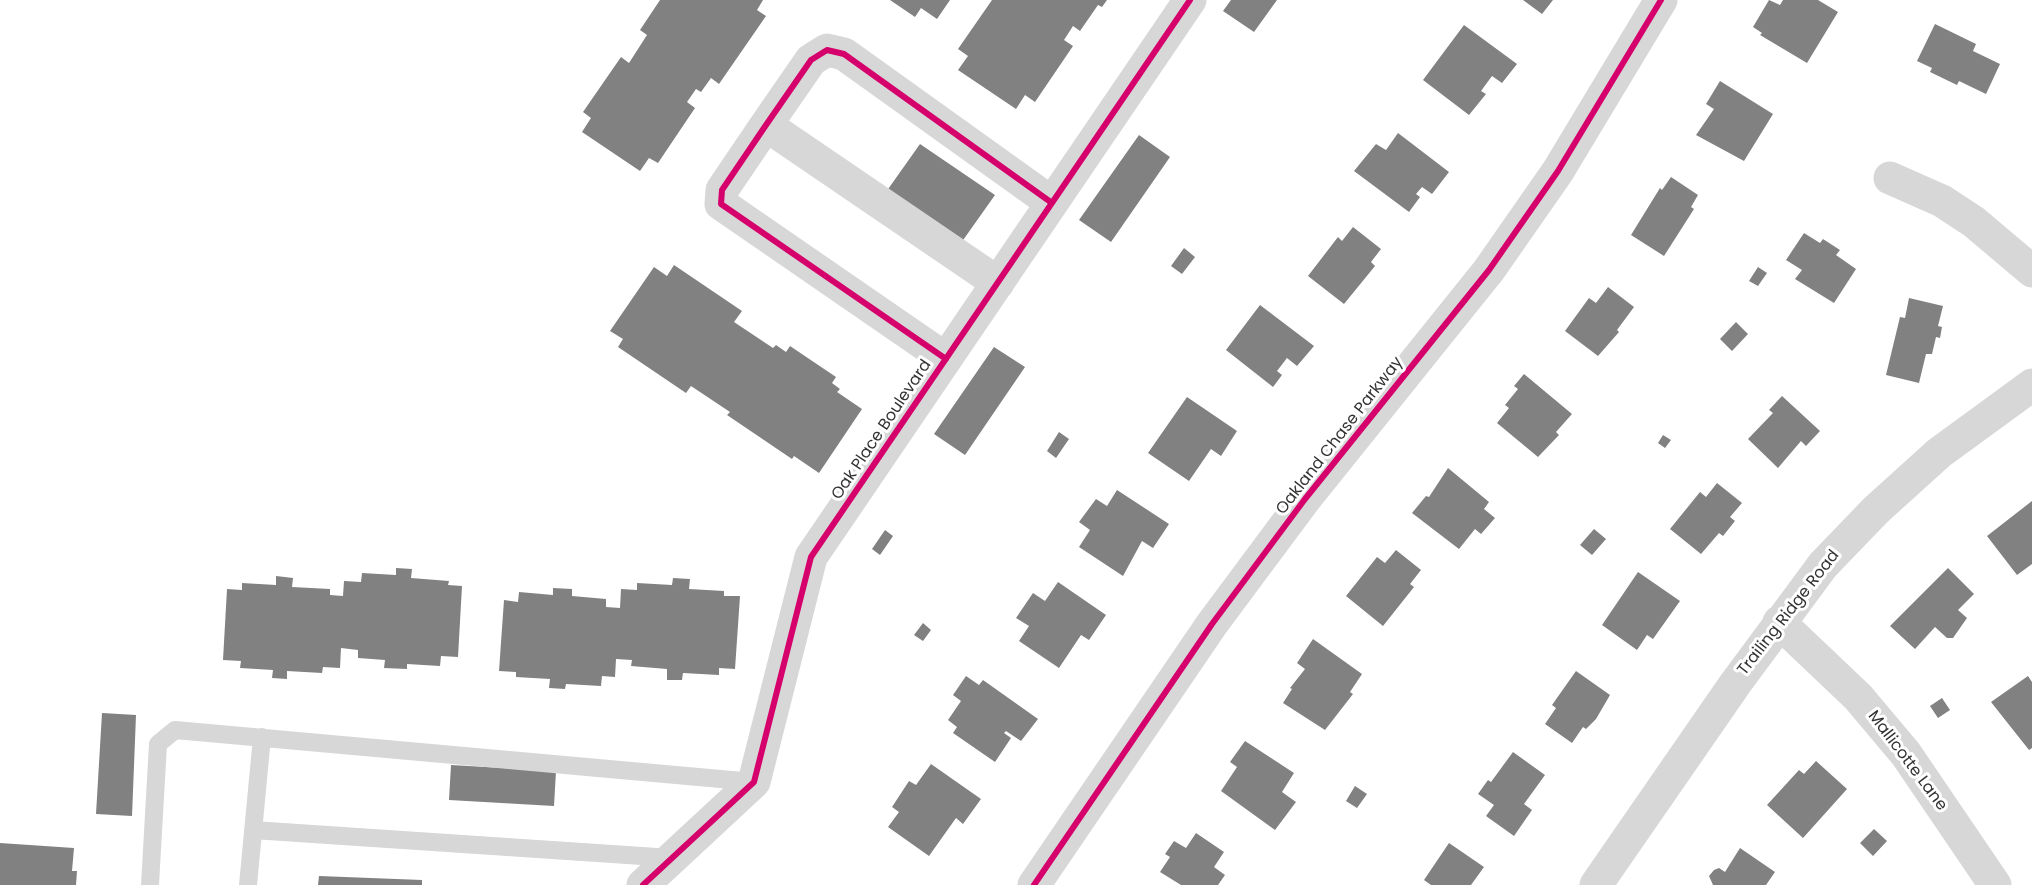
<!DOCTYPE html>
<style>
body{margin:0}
canvas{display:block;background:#fff}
</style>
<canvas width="2032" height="885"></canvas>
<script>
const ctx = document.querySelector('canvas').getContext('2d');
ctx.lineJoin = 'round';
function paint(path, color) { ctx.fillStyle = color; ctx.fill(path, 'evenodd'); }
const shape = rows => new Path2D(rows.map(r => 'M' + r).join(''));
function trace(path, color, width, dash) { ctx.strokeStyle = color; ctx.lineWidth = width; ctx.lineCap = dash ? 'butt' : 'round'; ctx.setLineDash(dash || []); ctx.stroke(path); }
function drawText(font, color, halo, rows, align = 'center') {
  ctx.font = font + ' Poppins,sans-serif'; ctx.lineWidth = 6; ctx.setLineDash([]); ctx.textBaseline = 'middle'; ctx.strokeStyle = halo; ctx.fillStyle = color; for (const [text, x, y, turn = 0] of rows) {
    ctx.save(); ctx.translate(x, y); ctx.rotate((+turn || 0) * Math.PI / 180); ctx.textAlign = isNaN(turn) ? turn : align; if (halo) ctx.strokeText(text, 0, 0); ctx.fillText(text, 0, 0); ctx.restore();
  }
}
const building = shape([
 [660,0,763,0,757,10,766,16,719,84,711,78,701,92,696,89,687,102,695,108,658,163,649,158,640,171,582,132,591,118,583,112,621,57,629,63,647,35,640,30],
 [890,0,950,0,937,19,921,8,915,17],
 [992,0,1107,0,1102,7,1098,5,1080,31,1073,26,1064,40,1073,46,1035,102,1025,95,1016,109,958,70,968,56,958,49],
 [1231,0,1277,0,1254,32,1223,11],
 [1523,0,1553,0,1542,14],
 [1769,0,1780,5,1783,0,1818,0,1838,12,1807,63,1760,35,1762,33,1753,27],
 [1935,24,1976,44,1973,51,2000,64,1986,94,1959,81,1957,85,1930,72,1932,68,1917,61],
 [1464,25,1517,64,1502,83,1492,76,1481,91,1486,94,1469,115,1423,80],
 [1720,81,1773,114,1744,161,1696,135,1714,109,1706,104],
 [1398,133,1449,172,1432,194,1422,187,1416,194,1420,197,1409,212,1354,171,1376,144,1386,150],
 [1139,135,1170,157,1111,242,1079,220],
 [920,144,995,195,961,243,886,192],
 [1671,177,1698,195,1691,207,1694,209,1664,256,1631,235,1660,188,1662,190],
 [1353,227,1381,249,1371,262,1375,266,1344,304,1308,276,1338,237,1342,241],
 [1804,233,1820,243,1823,239,1840,250,1836,255,1856,269,1834,303,1795,279,1802,270,1786,260],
 [1184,248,1195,257,1182,274,1171,266],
 [674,265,742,311,734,322,773,348,776,345,786,352,790,346,836,377,832,383,840,389,837,392,862,409,819,473,794,456,792,459,727,415,730,412,691,386,686,393,618,347,623,339,610,331,654,267,667,276],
 [1758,267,1767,273,1758,286,1749,281],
 [1608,287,1634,307,1617,330,1619,332,1598,356,1565,331,1589,298,1596,303],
 [1909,298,1943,306,1938,326,1942,327,1940,338,1936,337,1932,354,1926,354,1919,383,1886,375,1900,317,1905,318],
 [1260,305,1314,346,1297,366,1287,358,1277,371,1282,375,1273,387,1226,350],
 [1736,322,1748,334,1732,351,1720,339],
 [994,347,1025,367,965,455,934,434],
 [1524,374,1572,414,1556,432,1559,435,1538,457,1497,423,1509,408,1505,405,1518,389,1514,386],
 [1782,396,1820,431,1806,446,1801,441,1778,468,1748,439,1773,413,1769,410],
 [1187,397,1237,431,1221,456,1211,449,1189,481,1148,453],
 [1059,432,1069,439,1056,458,1047,451],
 [1663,435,1671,440,1665,448,1658,443],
 [1448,468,1489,502,1484,509,1495,518,1481,534,1475,529,1459,549,1412,513,1426,496,1429,497],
 [1717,483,1742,503,1730,517,1735,521,1723,536,1719,533,1701,554,1670,529,1700,492,1706,497],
 [1117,490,1169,524,1153,548,1142,541,1123,576,1079,547,1090,530,1079,522,1096,499,1107,506],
 [2032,501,2032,564,2017,575,1987,536],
 [1594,529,1606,539,1592,555,1580,545],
 [885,530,893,536,880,555,872,549],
 [1396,550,1421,570,1410,584,1414,587,1383,626,1346,596,1377,557,1385,563],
 [396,568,412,569,411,578,449,581,448,585,462,586,458,657,441,656,440,666,407,664,407,669,384,668,385,660,358,658,358,650,341,648,340,668,323,667,322,673,287,671,287,679,272,678,273,670,240,668,241,661,223,660,227,589,242,590,242,583,276,585,276,576,293,578,292,587,330,589,330,595,343,596,344,581,361,582,362,573,396,575],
 [1948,568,1974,594,1958,610,1967,618,1953,638,1947,638,1935,627,1915,649,1890,626],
 [1638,572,1680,601,1653,639,1647,635,1637,650,1602,625],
 [673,578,690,579,689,589,724,591,724,596,740,596,735,669,719,668,719,675,683,673,682,680,667,680,667,669,631,666,632,660,616,659,615,677,602,676,601,686,566,684,565,689,549,688,550,679,516,677,516,672,499,671,504,600,518,602,519,592,553,595,553,588,572,589,572,596,606,599,606,607,620,608,621,589,637,590,637,583,672,585],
 [1058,582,1106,615,1089,640,1081,635,1059,668,1019,641,1029,626,1016,618,1033,593,1045,601],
 [923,623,931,630,923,641,914,635],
 [1313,639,1362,674,1350,692,1353,694,1325,730,1283,703,1292,689,1290,688,1305,669,1297,663],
 [1576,671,1610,695,1596,719,1586,729,1583,727,1572,743,1545,724,1556,708,1552,705],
 [966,676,979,685,983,680,1038,719,1021,741,1006,731,1004,733,1011,738,995,762,953,733,957,727,948,720,961,701,953,695],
 [2028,676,2032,682,2032,748,2029,750,1991,702],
 [1942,698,1950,710,1938,718,1930,706],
 [102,713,136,715,132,816,96,814],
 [1245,741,1294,773,1282,792,1296,802,1275,830,1221,791,1237,767,1230,762],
 [1513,752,1545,775,1524,804,1532,810,1514,836,1486,816,1494,805,1478,794,1488,780,1491,782],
 [1816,761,1847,789,1803,838,1767,805,1799,770,1804,774],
 [931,764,981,799,963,824,956,818,929,856,888,827,899,812,892,807,909,781,916,785],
 [451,765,556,771,554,806,449,800],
 [1355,786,1367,794,1357,808,1346,801],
 [1874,829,1887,841,1873,856,1860,843],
 [1196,833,1224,852,1214,867,1225,875,1218,885,1181,885,1160,872,1170,857,1165,854,1174,841,1186,848],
 [0,843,74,848,72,871,77,871,76,885,0,885],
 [1449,843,1484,867,1471,885,1431,885,1424,880],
 [1740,848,1775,872,1766,885,1713,885,1709,876,1714,870,1719,868,1725,872],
 [319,876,422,880,422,885,318,885]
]);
const lane = shape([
 [253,830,672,858],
 [150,885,158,744,175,730,754,782],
 [248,885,262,737]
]);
const street = shape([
 [766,125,998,283],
 [1890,178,1942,201,1974,222,2032,271],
 [946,359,721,204,722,190,766,125,811,60,827,50,844,54,1052,203],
 [1779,622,1858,697,1906,754,1995,885],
 [643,885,754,782,811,557,1190,0],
 [1034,885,1212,624,1305,499,1489,270,1558,171,1661,0],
 [1596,885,1735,684,1823,565,1876,510,1939,453,2032,385]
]);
const cycleway = shape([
 [946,359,721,204,722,190,766,125,811,60,827,50,844,54,1052,203],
 [643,885,754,782,811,557,1190,0],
 [1034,885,1212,624,1305,499,1489,270,1558,171,1661,0]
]);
const streetNames = [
 ["Oak Place Boulevard",882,430,-56],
 ["Oakland Chase Parkway",1340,436,-52],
 ["Trailing Ridge Road",1789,613,-52],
 ["Mallicotte Lane",1907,761,53]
];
paint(building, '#818181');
trace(lane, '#d7d7d7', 18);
trace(street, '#d7d7d7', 33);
trace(cycleway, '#d6006c', 6);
drawText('16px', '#333', '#fff', streetNames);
</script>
